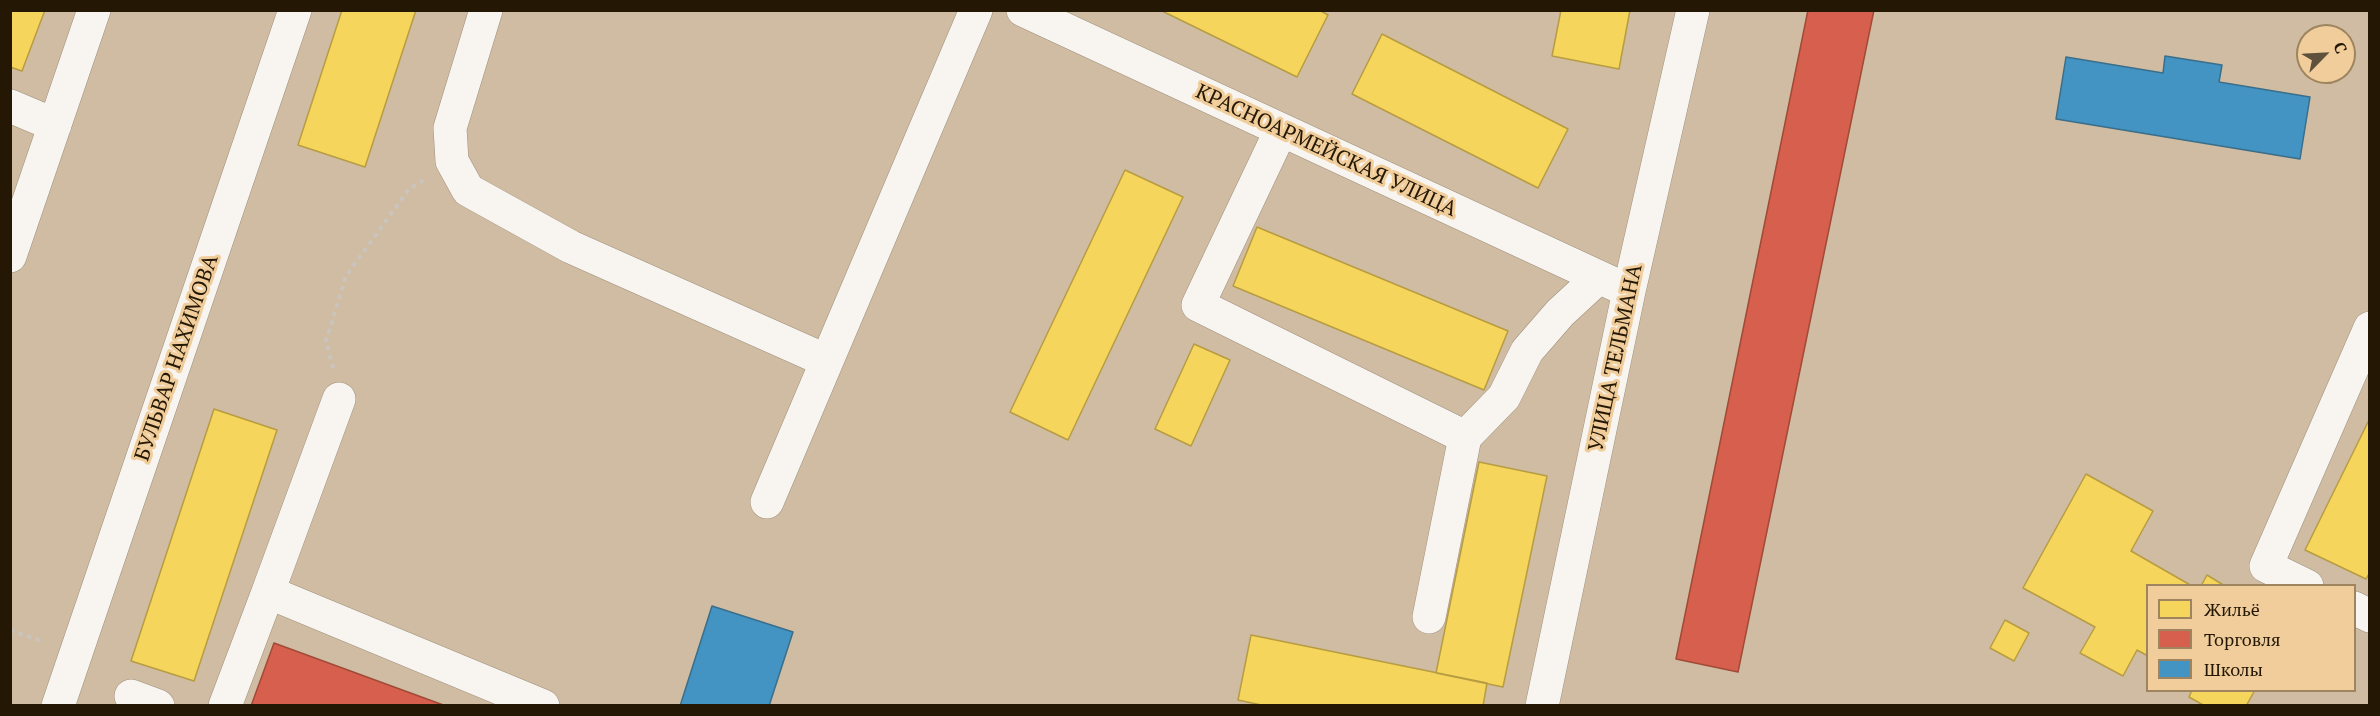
<!DOCTYPE html>
<meta charset="utf-8">
<style>
body{margin:0}
#map{position:relative;width:2380px;height:716px;overflow:hidden;background:#cfbca2;font-family:"PT Serif",serif}
canvas{display:block}
.frame{position:absolute;inset:0;border:12px solid #241805;pointer-events:none}
.legend{position:absolute;left:2146px;top:584px;width:210px;height:108px;box-sizing:border-box;background:#f0cd9b;border:2px solid #9e855f;margin:0;padding:8px 10px;list-style:none;font-size:18px;color:#241805}
.legend li{display:flex;align-items:center;gap:12px;height:30px}
.legend b{width:30px;border:2px solid #9e855f}
.north{position:absolute;left:2296px;top:24px;width:60px;height:60px;box-sizing:border-box;background:#f0cd9b;border:2px solid #9e855f;border-radius:50%;rotate:66deg;font-size:16px;font-weight:700;line-height:24px;text-align:center;color:#241805}
.north::after{content:'';display:block;margin:auto;width:21px;height:27px;background:#60513c;clip-path:polygon(50% 0,100% 100%,50% 72%,0 100%)}
</style>
<div id="map">
<canvas width="2380" height="716"></canvas>
<div class="frame"></div>
<ul class="legend">
<li><b style="height:16px;background:#f6d55c"></b>Жильё</li>
<li><b style="height:16px;background:#d6604d"></b>Торговля</li>
<li><b style="height:16px;background:#4393c3"></b>Школы</li>
</ul>
<div class="north">С</div>
</div>
<script>
const ctx = document.querySelector('canvas').getContext('2d');
ctx.lineJoin = 'round';
function paint(path, color) { ctx.fillStyle = color; ctx.fill(path, 'evenodd'); }
const shape = rows => new Path2D(rows.map(r => 'M' + r).join(''));
function trace(path, color, width, dash) { ctx.strokeStyle = color; ctx.lineWidth = width; ctx.lineCap = dash ? 'butt' : 'round'; ctx.setLineDash(dash || []); ctx.stroke(path); }
function drawText(font, color, halo, rows, align = 'center') {
  ctx.font = font + ' "PT Serif",serif'; ctx.lineWidth = 6; ctx.setLineDash([]); ctx.textBaseline = 'middle'; ctx.strokeStyle = halo; ctx.fillStyle = color; for (const [text, x, y, turn = 0] of rows) {
    ctx.save(); ctx.translate(x, y); ctx.rotate((+turn || 0) * Math.PI / 180); ctx.textAlign = isNaN(turn) ? turn : align; if (halo) ctx.strokeText(text, 0, 0); ctx.fillText(text, 0, 0); ctx.restore();
  }
}
const homes = shape([
 [10,10,45,10,22,71,10,67,10,10],
 [342,10,416,10,365,167,298,145,342,10],
 [1160,10,1319,10,1328,15,1297,77,1160,10],
 [1561,10,1630,10,1619,69,1552,56,1561,10],
 [1382,34,1568,129,1538,188,1352,94,1382,34],
 [1125,170,1183,197,1068,440,1010,412,1125,170],
 [1257,227,1508,331,1484,390,1233,286,1257,227],
 [1194,344,1230,360,1191,446,1155,429,1194,344],
 [214,409,277,430,194,681,131,661,214,409],
 [2370,418,2370,572,2366,579,2305,550,2370,418],
 [1479,462,1547,476,1503,687,1436,673,1479,462],
 [2086,474,2153,511,2131,551,2192,586,2148,586,2148,656,2137,650,2123,676,2080,653,2095,627,2023,588,2086,474],
 [2207,575,2225,586,2201,586,2207,575],
 [2005,620,2029,633,2014,661,1990,648,2005,620],
 [1251,635,1487,683,1483,706,1266,706,1238,700,1251,635],
 [2192,690,2255,690,2246,706,2205,706,2189,697,2192,690]
]);
const shops = shape([
 [1808,10,1874,10,1738,672,1676,659,1808,10],
 [274,643,446,706,251,706,274,643]
]);
const schools = shape([
 [2165,56,2222,65,2219,82,2310,97,2300,159,2056,119,2066,57,2163,73,2165,56],
 [712,606,793,632,769,706,680,706,712,606]
]);
const path = shape([
 [333,368,326,341,346,276,409,189,424,180],
 [10,630,44,642]
]);
const minor = shape([
 [486,10,450,128,452,161,468,190,571,247,827,361],
 [1023,10,1629,291],
 [10,106,55,125],
 [1281,130,1198,305,1465,437],
 [10,256,94,10],
 [767,502,976,10],
 [2307,586,2266,566,2370,328],
 [268,592,339,399],
 [2354,608,2370,616],
 [1429,617,1465,437,1504,397,1527,351,1560,313,1599,277],
 [131,696,158,706],
 [58,706,295,10],
 [225,706,268,592,543,706],
 [1542,706,1629,291,1693,10]
]);
const streetNames = [
 ["КРАСНОАРМЕЙСКАЯ УЛИЦА",1326,151,25],
 ["БУЛЬВАР НАХИМОВА",177,358,-71],
 ["УЛИЦА ТЕЛЬМАНА",1616,358,-78]
];
paint(homes, '#f6d55c');
trace(homes, '#b79c42', 1.5);
paint(shops, '#d6604d');
trace(shops, '#a14a37', 1.5);
paint(schools, '#4393c3');
trace(schools, '#3a6e8a', 1.5);
trace(minor, '#9f907c', 34);
trace(path, '#cac4bc', 4, [4.5, 4.5]);
trace(minor, '#f8f5f1', 33);
drawText('21px', '#241805', '#f0cd9b', streetNames);
</script>
